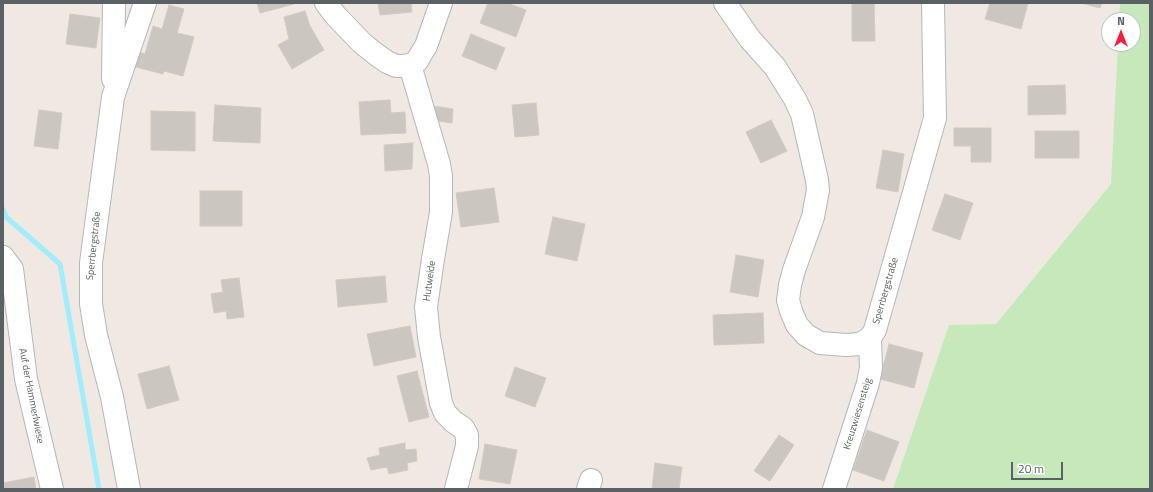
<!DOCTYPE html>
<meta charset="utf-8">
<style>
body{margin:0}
#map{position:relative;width:1153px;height:492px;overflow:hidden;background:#efe9e2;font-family:"Titillium Web",sans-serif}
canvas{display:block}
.frame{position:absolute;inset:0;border:4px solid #5a6164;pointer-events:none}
.north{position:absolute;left:1101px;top:12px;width:40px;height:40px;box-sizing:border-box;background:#fff;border:1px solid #bdc0c1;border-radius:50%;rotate:0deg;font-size:11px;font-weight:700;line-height:16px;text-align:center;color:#5a6164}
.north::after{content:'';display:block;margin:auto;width:14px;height:18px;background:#f91d3e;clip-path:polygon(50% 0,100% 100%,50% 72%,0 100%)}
.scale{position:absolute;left:1011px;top:462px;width:52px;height:18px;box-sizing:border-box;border:2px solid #5a6164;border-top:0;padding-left:5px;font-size:12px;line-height:14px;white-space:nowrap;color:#5a6164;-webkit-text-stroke:3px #fff;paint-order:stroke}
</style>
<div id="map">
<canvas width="1153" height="492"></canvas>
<div class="frame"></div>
<div class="north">N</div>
<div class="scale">20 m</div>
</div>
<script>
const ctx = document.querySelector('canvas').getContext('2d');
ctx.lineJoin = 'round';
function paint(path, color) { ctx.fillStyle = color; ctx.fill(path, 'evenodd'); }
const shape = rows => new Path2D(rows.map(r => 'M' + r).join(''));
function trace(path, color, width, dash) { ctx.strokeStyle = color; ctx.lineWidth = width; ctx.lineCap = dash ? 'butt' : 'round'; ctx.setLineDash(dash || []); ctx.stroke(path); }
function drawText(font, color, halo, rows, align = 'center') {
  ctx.font = font + ' "Titillium Web",sans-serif'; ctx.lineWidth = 3; ctx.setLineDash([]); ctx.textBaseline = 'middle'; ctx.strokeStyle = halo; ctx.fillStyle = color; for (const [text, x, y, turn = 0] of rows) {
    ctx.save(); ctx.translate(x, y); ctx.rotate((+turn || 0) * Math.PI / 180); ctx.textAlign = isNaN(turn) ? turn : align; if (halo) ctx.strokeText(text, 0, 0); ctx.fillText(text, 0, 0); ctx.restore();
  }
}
const green = shape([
 [1120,3,1150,3,1150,489,893,489,949,325,996,324,1111,184,1118,44,1133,44,1133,20,1119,20]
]);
const stream = shape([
 [3,209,6,217,60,264,99,489]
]);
const building = shape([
 [257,3,293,3,294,4,260,13,257,3],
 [378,3,411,3,412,12,380,15,378,3],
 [488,3,507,3,526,10,516,37,480,23,488,3],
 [874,3,875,41,852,41,852,4,874,3],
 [990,3,1028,3,1021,29,985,19,990,3],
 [1081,3,1102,3,1100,8,1081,3],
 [169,5,184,9,177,33,194,37,183,76,164,71,163,74,132,66,136,51,145,54,153,26,162,29,169,5],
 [305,11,310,26,324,50,292,69,278,45,289,39,284,17,305,11],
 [70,14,100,18,96,48,66,44,70,14],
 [471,34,505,48,496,70,462,56,471,34],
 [1065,85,1066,114,1028,115,1028,86,1065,85],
 [390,100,391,113,405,112,406,133,361,135,359,102,390,100],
 [536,103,539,135,515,137,512,105,536,103],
 [215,105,261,108,260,143,213,141,215,105],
 [434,106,453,109,452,123,432,120,434,106],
 [39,110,62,113,58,149,34,146,39,110],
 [151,111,195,112,195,151,151,150,151,111],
 [771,120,787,151,761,163,746,132,771,120],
 [954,128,991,128,991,162,971,162,971,146,954,146,954,128],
 [1035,131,1079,131,1079,158,1035,158,1035,131],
 [413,143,412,169,385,171,384,145,413,143],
 [883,150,904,154,898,192,876,188,883,150],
 [494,188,499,222,461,227,456,193,494,188],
 [200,191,242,191,242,226,200,226,200,191],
 [945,194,973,203,960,240,932,230,945,194],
 [553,217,585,224,577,261,545,254,553,217],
 [736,255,764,260,758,297,730,292,736,255],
 [385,276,387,302,338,307,336,280,385,276],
 [239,278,244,317,227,319,226,311,214,313,211,294,223,292,221,280,239,278],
 [763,313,764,343,714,345,713,315,763,313],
 [410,326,416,357,374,366,367,334,410,326],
 [889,344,923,353,914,388,880,379,889,344],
 [169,366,179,400,147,409,138,374,169,366],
 [515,367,546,378,535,407,505,396,515,367],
 [417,371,429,417,409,422,397,376,417,371],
 [867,430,899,442,884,481,853,470,867,430],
 [779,435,794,445,770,481,754,471,779,435],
 [405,443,405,450,416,449,417,461,407,463,408,470,389,474,387,467,371,470,367,458,380,455,379,448,405,443],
 [485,444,517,450,510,484,479,479,485,444],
 [655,463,682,467,679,489,652,489,655,463],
 [34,477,36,489,3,489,3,483,34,477]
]);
const minor = shape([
 [326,3,336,16,362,43,377,55,387,62,396,66,403,66,410,65,417,61,421,54,426,46,441,3],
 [725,3,750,39,775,67,795,99,802,114,817,180,818,190,813,217,794,270,790,285,788,300,791,311,797,325,806,335,820,343,846,345,860,344,870,338,875,330,935,118,933,3],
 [410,65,439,164,441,176,441,212,433,259,426,307,429,337,441,403,445,413,454,422,463,428,467,435,467,446,456,489],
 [113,79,114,3],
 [3,257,12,269,26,379,52,489],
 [129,489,112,397,96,335,91,304,91,263,113,97,145,3],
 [588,489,591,480],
 [834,489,868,383,871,368,870,338]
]);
const streetNames = [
 ["Sperrbergstraße",94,246,-84],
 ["Hutweide",430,281,-82],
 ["Sperrbergstraße",886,291,-74],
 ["Auf der Hammerlwiese",31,396,79],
 ["Kreuzwiesensteig",858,414,-73]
];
paint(green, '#c6e9bc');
trace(stream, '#a1ecff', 5);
paint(building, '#ccc6c1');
trace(building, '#d4c9bf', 1);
trace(minor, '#b3b7bb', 24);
trace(minor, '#fff', 22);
drawText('10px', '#5a6164', '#fff', streetNames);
</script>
